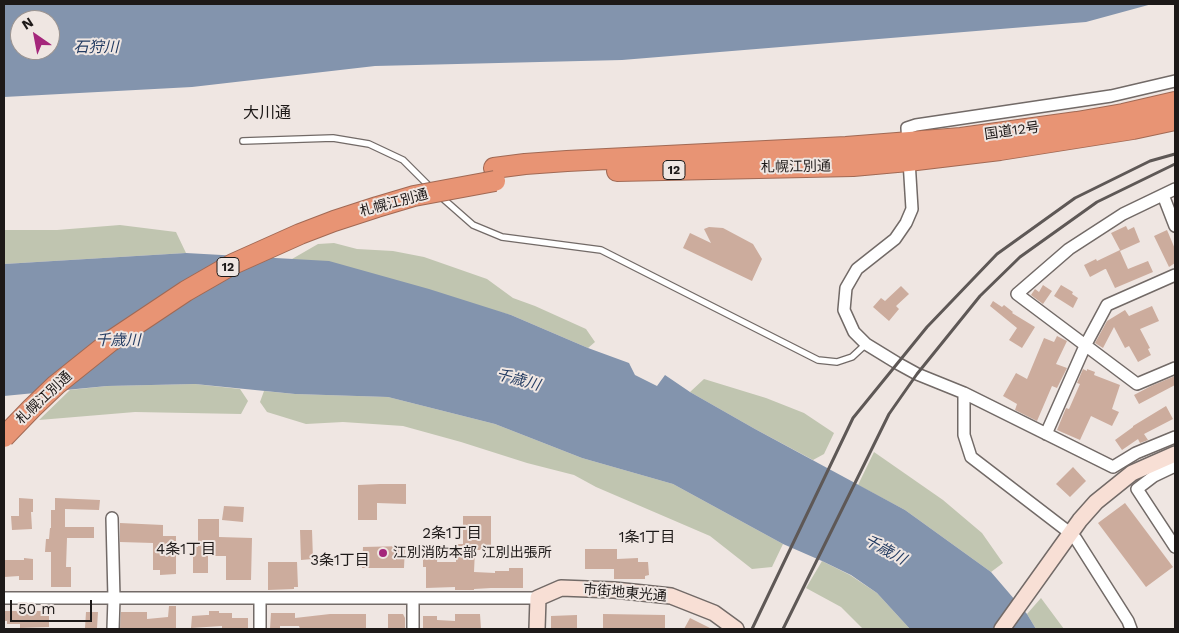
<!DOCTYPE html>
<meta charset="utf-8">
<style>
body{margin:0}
#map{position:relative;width:1179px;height:633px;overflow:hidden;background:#efe6e2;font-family:"Work Sans",sans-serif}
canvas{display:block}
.frame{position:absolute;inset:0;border:5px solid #1d1918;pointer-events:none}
.north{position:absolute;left:10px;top:10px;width:50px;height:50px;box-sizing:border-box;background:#efe6e2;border:1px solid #9b9491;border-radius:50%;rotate:327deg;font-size:14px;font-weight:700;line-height:20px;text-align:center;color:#1d1918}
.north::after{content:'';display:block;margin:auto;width:18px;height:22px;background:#a4277b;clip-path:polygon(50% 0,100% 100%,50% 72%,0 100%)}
.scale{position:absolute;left:10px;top:600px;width:82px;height:22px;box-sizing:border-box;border:2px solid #1d1918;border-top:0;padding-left:6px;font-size:15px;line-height:18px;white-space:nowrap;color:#1d1918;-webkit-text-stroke:4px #efe6e2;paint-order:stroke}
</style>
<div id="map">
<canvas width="1179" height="633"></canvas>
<div class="frame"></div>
<div class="north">N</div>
<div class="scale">50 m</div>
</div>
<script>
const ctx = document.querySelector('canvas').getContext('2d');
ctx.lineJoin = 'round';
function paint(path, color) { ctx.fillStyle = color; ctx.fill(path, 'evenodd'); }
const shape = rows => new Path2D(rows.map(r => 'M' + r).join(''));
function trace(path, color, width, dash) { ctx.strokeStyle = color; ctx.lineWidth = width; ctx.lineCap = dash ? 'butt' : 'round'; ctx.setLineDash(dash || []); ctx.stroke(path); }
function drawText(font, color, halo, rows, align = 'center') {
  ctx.font = font + ' "Work Sans","Noto Sans JP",sans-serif'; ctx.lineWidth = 4; ctx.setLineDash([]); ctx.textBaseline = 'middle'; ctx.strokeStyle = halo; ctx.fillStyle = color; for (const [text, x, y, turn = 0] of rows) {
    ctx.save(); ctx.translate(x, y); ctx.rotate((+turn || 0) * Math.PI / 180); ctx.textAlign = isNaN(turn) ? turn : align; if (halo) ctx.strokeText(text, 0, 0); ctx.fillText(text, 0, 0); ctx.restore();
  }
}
const green = shape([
 [120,225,176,232,186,253,4,264,4,230,57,230],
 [334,243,357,249,393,251,424,257,487,279,513,298,535,306,586,329,595,342,588,348,511,315,292,259,318,244],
 [704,379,766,398,804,413,834,433,824,454,813,460,755,429,690,392],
 [195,384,240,389,248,401,241,414,135,412,39,420,70,390,107,386],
 [264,391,295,394,388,397,495,424,582,458,673,484,783,544,772,567,752,569,710,536,596,487,574,475,527,463,461,442,403,426,343,422,306,424,267,412,260,402],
 [874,452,943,500,982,533,1003,563,991,572,905,510,858,485],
 [822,561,850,575,877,593,910,629,863,629,841,607,806,588],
 [1041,598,1064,629,1036,629,1027,614]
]);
const water = shape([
 [4,4,1152,4,1086,22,622,60,375,66,192,87,4,97],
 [20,20,50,20,50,50,20,50],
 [186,253,329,261,429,289,511,315,588,348,629,363,635,375,657,386,665,375,690,392,755,429,905,510,991,572,1027,614,1036,629,910,629,877,593,851,575,822,561,783,544,673,484,582,458,495,424,388,397,295,394,195,384,107,386,4,396,4,264]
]);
const building = shape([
 [1126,226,1128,230,1134,227,1140,242,1120,251,1128,269,1148,261,1153,272,1115,288,1106,269,1105,269,1090,277,1084,265,1096,259,1097,261,1120,250,1111,233],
 [709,227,723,228,753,244,762,259,752,281,683,248,690,233,711,243,704,229],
 [1167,230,1175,249,1175,263,1169,267,1154,236],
 [1043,285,1052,291,1043,304,1031,295,1035,289,1039,292],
 [1061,285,1073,292,1072,294,1078,298,1073,308,1054,296],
 [901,286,909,294,896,306,899,309,889,321,873,307,881,298,885,301],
 [993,301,1002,307,1004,305,1013,312,1012,313,1035,327,1022,348,1009,340,1017,328,990,306],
 [1152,306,1159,321,1140,329,1150,348,1148,349,1151,355,1138,362,1129,346,1125,348,1114,327,1103,348,1095,343,1107,321,1125,310,1129,316],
 [1057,336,1067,341,1056,364,1067,368,1057,388,1052,386,1037,421,1015,410,1017,404,1003,396,1016,373,1027,379,1044,338,1054,342],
 [1083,369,1087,371,1087,369,1095,372,1094,375,1120,385,1112,409,1119,412,1112,426,1091,416,1080,440,1057,430,1066,408,1069,409,1080,384,1077,383],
 [1175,376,1175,385,1139,404,1134,395,1151,386],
 [1166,406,1173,419,1144,434,1148,440,1140,443,1138,439,1122,450,1115,440,1133,427,1133,426],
 [1073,467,1086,481,1070,497,1056,484],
 [380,484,406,484,406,504,377,503,377,520,358,520,358,485],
 [19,498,33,499,33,512,31,512,32,529,12,530,11,516,19,516],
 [55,498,100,500,99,510,65,509,65,527,94,527,94,538,67,538,66,567,71,567,71,587,51,587,51,552,45,552,46,539,49,539,50,528,51,528,51,510,55,510],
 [1125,503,1173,567,1146,587,1098,523],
 [224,506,244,507,243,522,222,520],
 [463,516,491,516,491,550,475,550,474,572,495,573,495,571,509,571,509,568,523,568,523,588,491,588,474,589,474,590,455,590,455,587,426,588,426,567,423,567,423,548,438,548,437,562,456,562,456,544,463,544],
 [198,519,219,519,219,537,252,538,251,580,226,580,226,556,208,556,208,573,193,573,193,547,198,547],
 [120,523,163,525,163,536,176,536,176,574,160,575,160,570,153,570,153,543,120,542],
 [300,530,312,530,313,559,301,560],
 [405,546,404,568,362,568,363,547],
 [585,549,617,549,617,559,638,558,638,562,648,562,649,575,645,576,645,579,614,579,614,569,585,569],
 [24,558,33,559,33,580,19,580,19,576,4,577,4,560,24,560],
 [268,562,297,562,298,587,294,587,294,589,268,590],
 [169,606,176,606,176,629,166,629,166,628,120,629,121,612,147,612,147,619,168,617],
 [4,611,49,611,49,627,20,628,20,624,7,624,7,621,4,621],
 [209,611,219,611,219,613,232,613,232,618,248,618,248,629,222,629,222,626,191,628,192,616,207,615,209,615],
 [86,612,98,612,97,628,85,628],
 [271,613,295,613,295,618,330,614,366,614,366,629,300,629,299,626,280,626,280,629,270,629],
 [388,614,403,614,405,618,405,629,388,629],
 [455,614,480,614,481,629,423,629,423,616,437,616,437,620,455,621],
 [603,614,665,615,665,629,603,629],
 [577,615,577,629,551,629,551,616],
 [690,618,712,629,684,629]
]);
const lane = shape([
 [243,141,333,138,369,144,403,160,431,188],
 [440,196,473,225,502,237,601,250,818,360,837,362,852,357,866,344]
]);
const street = shape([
 [1175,81,1111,96,916,125,907,128,912,209,906,223,895,239,857,269,846,288,844,310,854,332,866,344,897,363,917,374,964,393,1113,467,1136,453,1175,437],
 [1175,189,1123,214,1069,249,1017,294,1137,384,1175,368],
 [1163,195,1175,226],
 [964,393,964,435,971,457,1070,533,1076,539,1128,621,1131,629],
 [1046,434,1085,346,1107,305,1175,275],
 [1175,466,1154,476,1137,489,1175,547],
 [112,518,114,598,113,629],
 [4,598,538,598],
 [260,598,260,629],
 [413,629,413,598]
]);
const secondary = shape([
 [537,629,538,598,561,588,614,590,671,596,714,613,736,629],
 [1002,629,1080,520,1096,502,1132,473,1175,454]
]);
const highway = shape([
 [494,168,525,164,567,161,846,147,961,138,1077,122,1123,114,1175,102],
 [617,171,853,166,908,161,1000,150,1133,129,1175,120]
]);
const rail = shape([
 [752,629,853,418,927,327,997,254,1075,198,1150,161,1175,154],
 [783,629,889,414,917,374,980,296,1020,257,1097,202,1175,164]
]);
const highwayBridge = shape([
 [4,437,32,408,56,385,111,341,186,291,233,264,300,234,334,221,377,207,414,196,495,181]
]);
const markers = [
 [383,553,5,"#a4277b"]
];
const shields = [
 [674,170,22],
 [228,267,22]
];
const shieldNames = [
 ["12",674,170],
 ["12",228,267]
];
const streetNames = [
 ["国道12号",1012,131,-8],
 ["札幌江別通",796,167,-1],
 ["札幌江別通",394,203,-15],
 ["札幌江別通",44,398,-43],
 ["市街地東光通",625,593,5]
];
const poiNames = [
 ["江別消防本部 江別出張所",393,553]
];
const waterNames = [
 ["石狩川",96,48],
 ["千歳川",118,341],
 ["千歳川",518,380,15],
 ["千歳川",885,550,29]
];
const neighbourhoodNames = [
 ["2条1丁目",452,534],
 ["1条1丁目",647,538],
 ["4条1丁目",186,550],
 ["3条1丁目",340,561]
];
const quarterNames = [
 ["大川通",267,113]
];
paint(green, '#c0c5b0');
paint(water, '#8394ad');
paint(building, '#ccac9d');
trace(lane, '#726a67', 8);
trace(street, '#726a67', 14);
trace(secondary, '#726a67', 18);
trace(highway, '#a16954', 22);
trace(lane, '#fff', 5.5);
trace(street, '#fff', 11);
trace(secondary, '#f8dfd5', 15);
trace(highway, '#e89474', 20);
trace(rail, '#5e5856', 3);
trace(highwayBridge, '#a16954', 22, []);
trace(highwayBridge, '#e89474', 20);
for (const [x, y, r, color] of markers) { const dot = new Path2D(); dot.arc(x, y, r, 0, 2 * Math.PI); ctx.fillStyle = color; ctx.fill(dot); trace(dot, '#efe6e2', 2); }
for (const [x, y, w] of shields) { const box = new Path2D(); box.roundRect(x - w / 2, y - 9.5, w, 19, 4); ctx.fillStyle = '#efe6e2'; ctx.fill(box); trace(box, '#1d1918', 1); }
drawText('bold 12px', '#1d1918', null, shieldNames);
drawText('14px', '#1d1918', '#efe6e2', streetNames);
drawText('14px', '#1d1918', '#efe6e2', poiNames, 'left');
drawText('italic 15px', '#243c62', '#efe6e2', waterNames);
drawText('15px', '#1d1918', '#efe6e2', neighbourhoodNames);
drawText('16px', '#1d1918', '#efe6e2', quarterNames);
</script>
